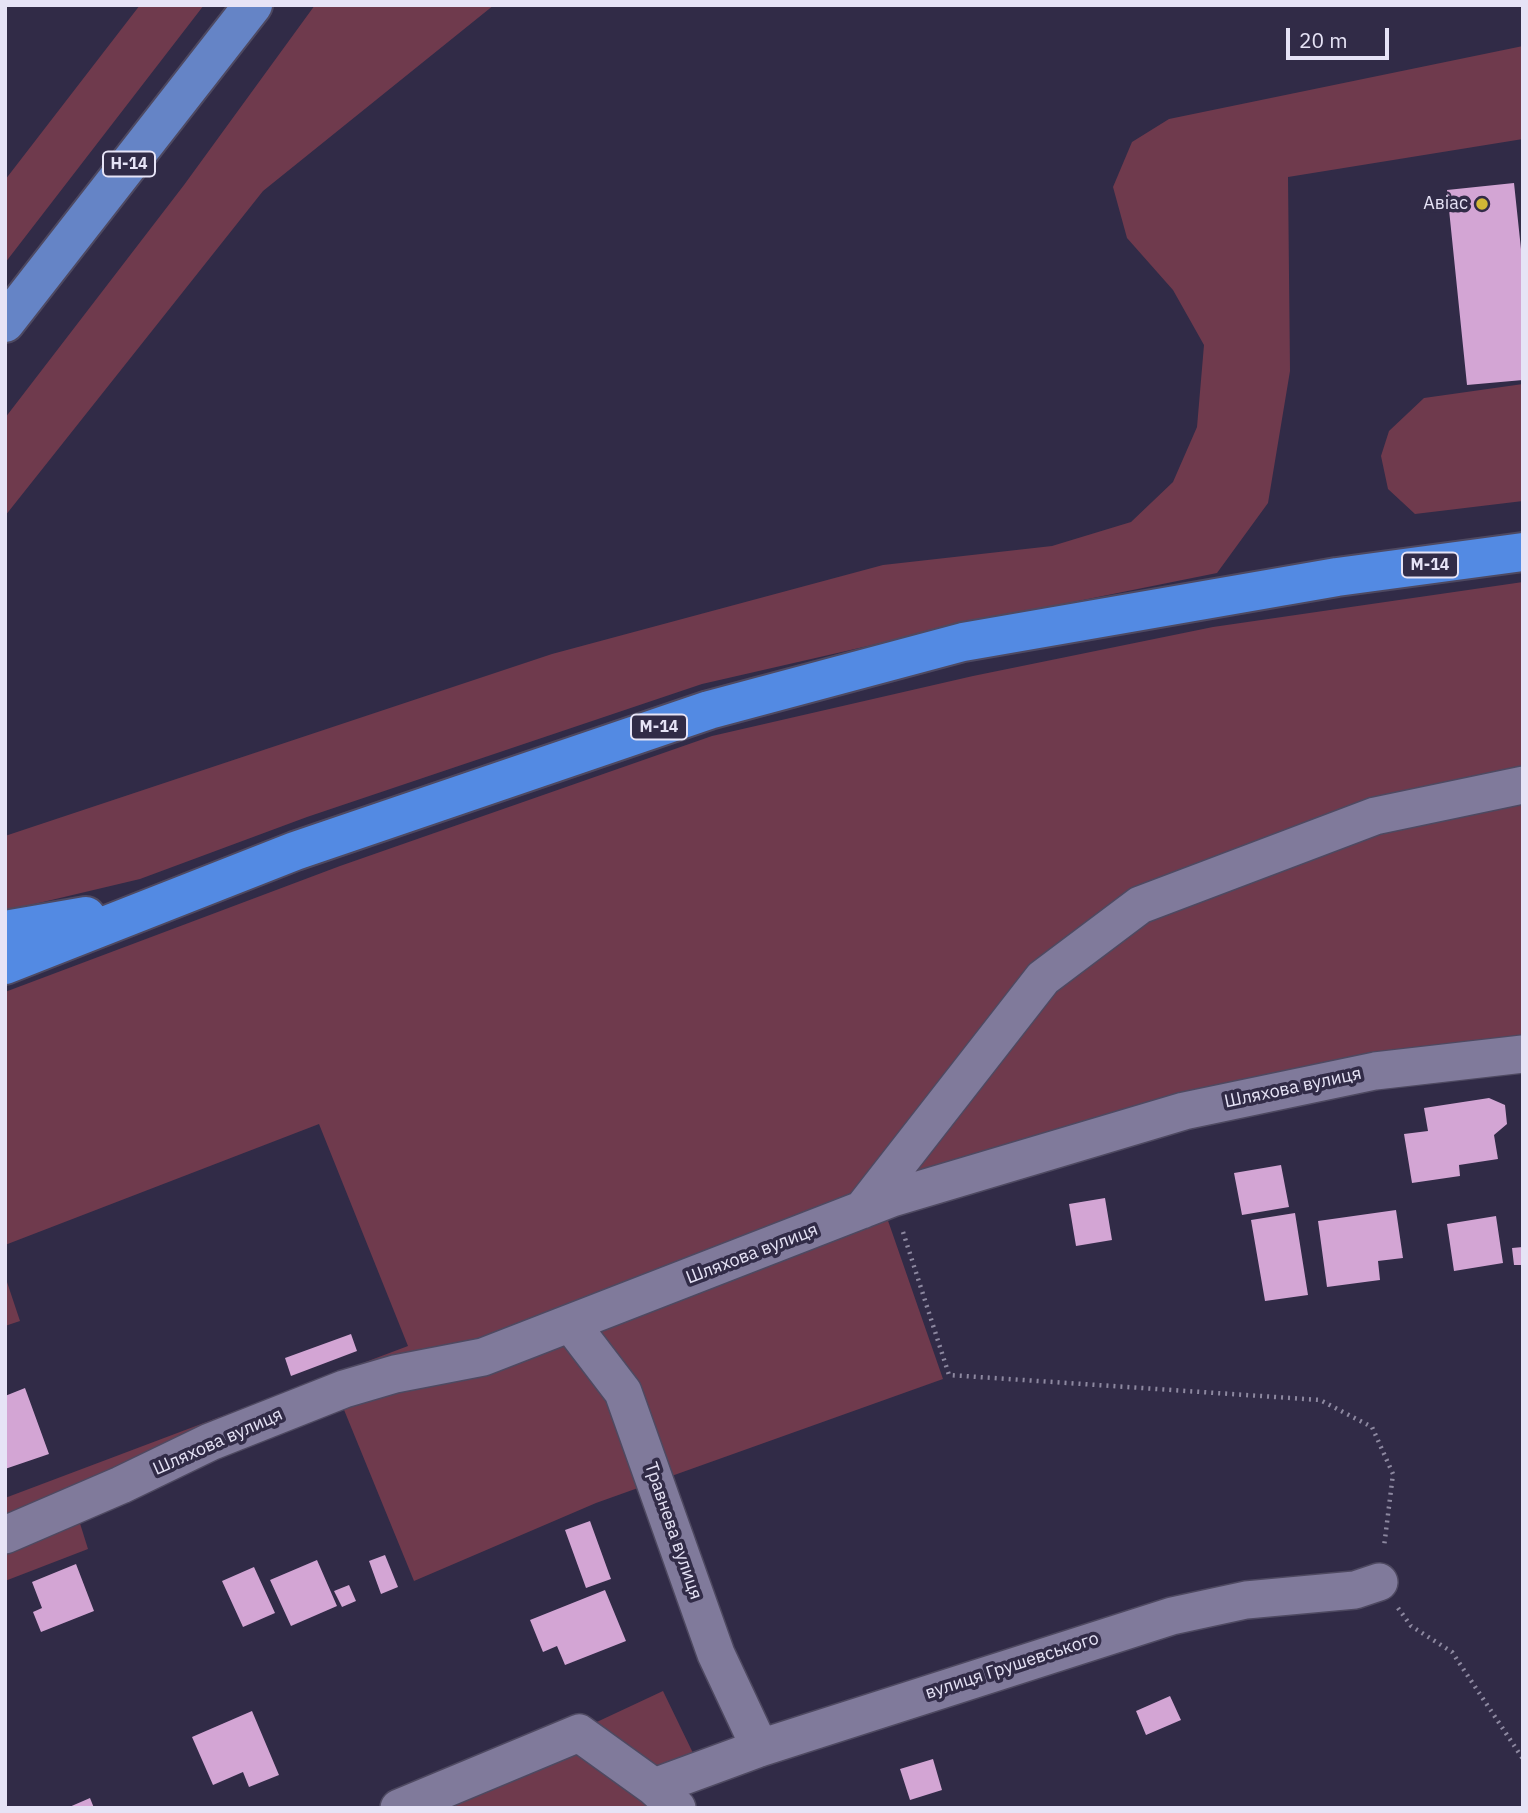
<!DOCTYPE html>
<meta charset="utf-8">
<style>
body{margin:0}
#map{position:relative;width:1528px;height:1813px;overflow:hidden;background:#312b47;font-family:"IBM Plex Sans",sans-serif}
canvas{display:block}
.frame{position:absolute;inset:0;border:7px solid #e6e3f6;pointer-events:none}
.scale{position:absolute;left:1286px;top:28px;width:103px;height:32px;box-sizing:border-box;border:4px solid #e6e3f6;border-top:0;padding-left:9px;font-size:21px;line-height:24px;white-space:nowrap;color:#e6e3f6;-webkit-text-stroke:5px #312b47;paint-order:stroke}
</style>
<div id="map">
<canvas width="1528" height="1813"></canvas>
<div class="frame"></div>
<div class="scale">20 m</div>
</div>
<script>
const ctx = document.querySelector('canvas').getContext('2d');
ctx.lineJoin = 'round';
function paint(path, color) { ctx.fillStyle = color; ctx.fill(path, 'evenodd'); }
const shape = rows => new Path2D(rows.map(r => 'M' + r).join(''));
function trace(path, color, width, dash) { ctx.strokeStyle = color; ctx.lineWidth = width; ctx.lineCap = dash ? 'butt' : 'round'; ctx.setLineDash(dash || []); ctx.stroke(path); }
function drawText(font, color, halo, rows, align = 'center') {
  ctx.font = font + ' "IBM Plex Sans",sans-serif'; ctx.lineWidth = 7; ctx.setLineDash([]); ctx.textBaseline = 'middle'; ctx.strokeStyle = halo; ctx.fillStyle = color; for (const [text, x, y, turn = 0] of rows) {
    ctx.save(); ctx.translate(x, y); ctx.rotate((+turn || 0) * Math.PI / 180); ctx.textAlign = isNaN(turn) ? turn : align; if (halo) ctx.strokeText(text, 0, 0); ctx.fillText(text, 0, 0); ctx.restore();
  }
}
const green = shape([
 [140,5,204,5,5,263,5,180],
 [315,5,494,5,263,191,5,516,5,418,184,185],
 [1523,46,1523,139,1288,177,1290,371,1268,503,1217,573,964,624,702,684,307,817,140,879,5,911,5,836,552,654,883,565,1052,546,1131,522,1173,482,1197,427,1204,345,1173,290,1127,238,1113,187,1132,142,1169,119],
 [1523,384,1523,501,1415,514,1388,489,1381,456,1389,431,1424,398],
 [1523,582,1523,1036,1254,1078,5,1526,5,1498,408,1346,319,1124,5,1245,5,992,340,866,712,736,973,676,1213,627],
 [885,1212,943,1379,596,1503,414,1581,340,1400],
 [5,1276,20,1321,5,1326],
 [78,1517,88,1549,5,1581,5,1547],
 [663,1691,707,1782,647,1808,413,1808]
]);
const building = shape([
 [1514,183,1523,268,1523,380,1467,385,1447,190],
 [1489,1098,1505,1105,1507,1124,1494,1135,1498,1159,1459,1165,1460,1176,1412,1183,1404,1134,1428,1131,1424,1108],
 [1281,1165,1289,1207,1242,1215,1234,1173],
 [1105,1198,1112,1240,1076,1246,1069,1204],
 [1396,1210,1403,1258,1378,1261,1380,1280,1327,1287,1318,1221],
 [1295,1213,1308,1295,1265,1301,1251,1220],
 [1496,1216,1503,1263,1454,1271,1447,1224],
 [1523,1247,1523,1265,1514,1265,1512,1248],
 [351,1334,357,1351,291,1376,285,1358],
 [25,1388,49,1454,5,1469,5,1396],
 [590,1521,611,1579,586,1588,565,1530],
 [385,1555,398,1587,381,1594,369,1561],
 [317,1560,337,1606,291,1626,270,1580],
 [76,1564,94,1611,41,1632,33,1612,42,1608,32,1582],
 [254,1567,275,1613,243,1627,222,1581],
 [349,1585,356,1601,342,1607,334,1591],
 [605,1590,626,1641,565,1665,557,1646,543,1652,530,1620],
 [1170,1696,1181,1720,1146,1735,1136,1711],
 [252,1711,279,1775,249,1787,243,1772,213,1785,192,1737],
 [933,1759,942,1790,910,1800,900,1769],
 [90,1798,94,1808,67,1808]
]);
const path = shape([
 [903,1232,949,1375,1320,1400,1372,1427,1393,1474,1384,1547],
 [1398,1608,1411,1626,1452,1652,1523,1759]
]);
const minor = shape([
 [862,1210,1043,978,1140,905,1375,816,1523,785],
 [571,1324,623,1392,716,1654,760,1748],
 [5,1535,121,1485,210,1442,344,1389,395,1374,483,1357,892,1198,1184,1111,1375,1071,1523,1054],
 [654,1787,760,1748,1172,1616,1246,1600,1355,1590,1379,1582],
 [399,1808,579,1733,654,1787,677,1808]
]);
const major = shape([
 [5,323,253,5]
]);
const highway = shape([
 [5,930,86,916],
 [5,965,295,851,709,710,963,642,1337,577,1523,552]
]);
const markers = [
 [1482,204,7,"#d1b736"]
];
const shields = [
 [129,164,52],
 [1430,565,56],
 [659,727,56]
];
const shieldNames = [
 ["Н-14",129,164],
 ["М-14",1430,565],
 ["М-14",659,727]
];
const poiNames = [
 ["Авіас",1468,204]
];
const streetNames = [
 ["Шляхова вулиця",1293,1088,-12],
 ["Шляхова вулиця",752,1254,-21],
 ["Шляхова вулиця",218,1442,-24],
 ["Травнева вулиця",673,1531,71],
 ["вулиця Грушевського",1012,1666,-18]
];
paint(green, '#6f3a4d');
paint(building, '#d3a5d4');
trace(minor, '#4e4961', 40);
trace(major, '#4e4961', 42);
trace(highway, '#4e4961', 42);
trace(path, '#8d88a0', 4.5, [2, 5]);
trace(minor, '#807a9b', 37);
trace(major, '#6584c6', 38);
trace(highway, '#538ae3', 38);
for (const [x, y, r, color] of markers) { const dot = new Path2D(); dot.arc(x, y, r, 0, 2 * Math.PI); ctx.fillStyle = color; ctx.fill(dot); trace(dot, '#312b47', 2.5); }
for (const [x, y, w] of shields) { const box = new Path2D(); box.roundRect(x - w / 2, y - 12.5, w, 25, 5); ctx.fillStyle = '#312b47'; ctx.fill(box); trace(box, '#e6e3f6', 2); }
drawText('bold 16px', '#e6e3f6', null, shieldNames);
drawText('18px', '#e6e3f6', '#312b47', poiNames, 'right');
drawText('18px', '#e6e3f6', '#312b47', streetNames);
</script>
